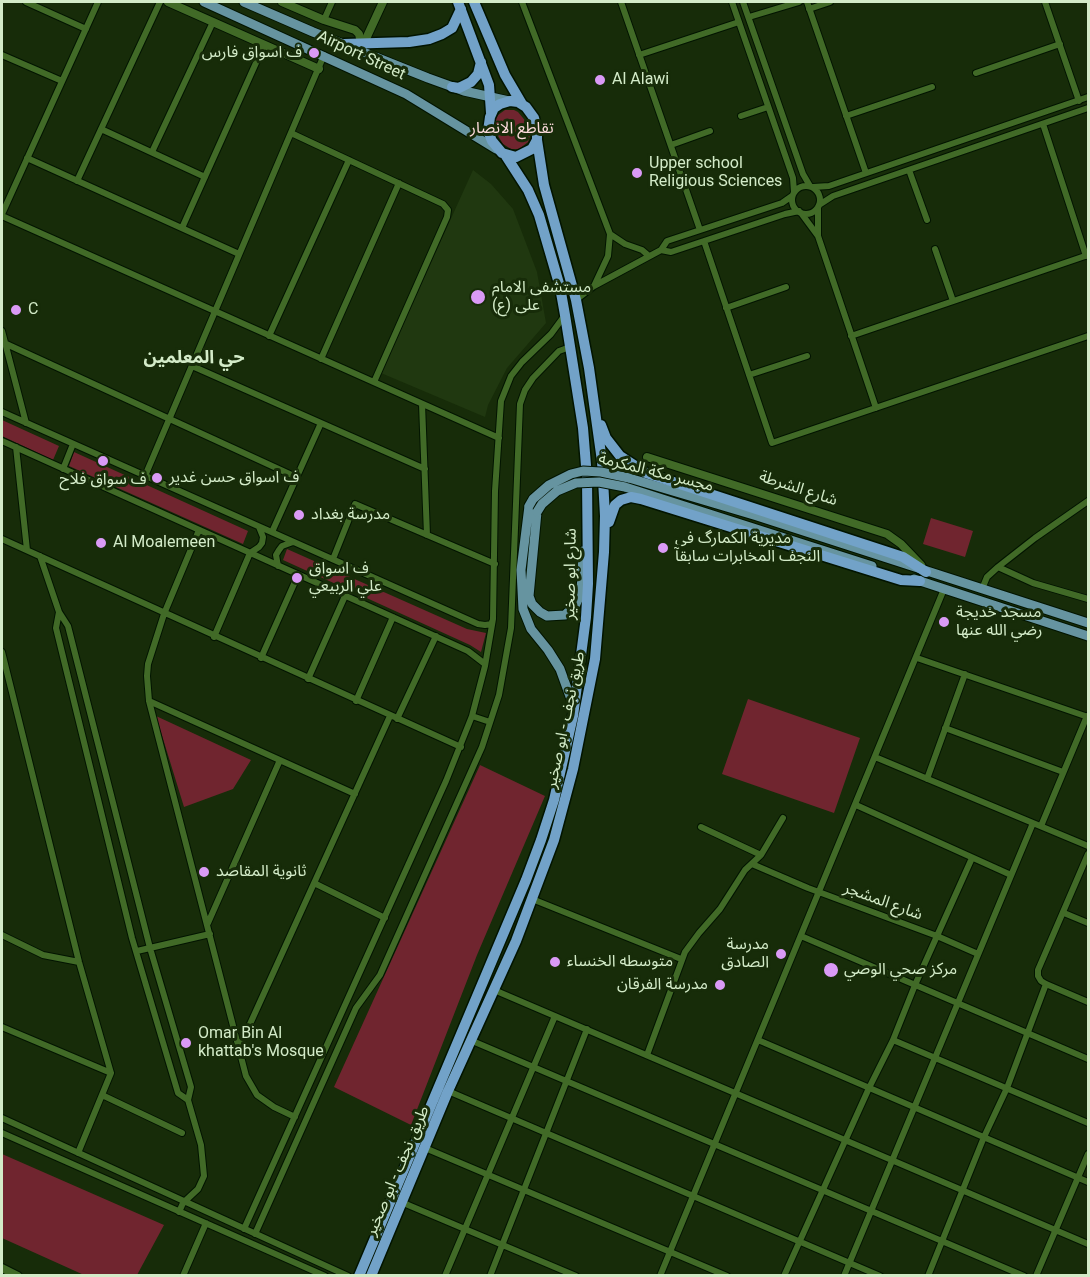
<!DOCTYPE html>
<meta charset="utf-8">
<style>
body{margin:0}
#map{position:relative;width:1090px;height:1277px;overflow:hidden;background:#172c09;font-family:Roboto,sans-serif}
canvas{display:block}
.frame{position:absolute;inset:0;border:3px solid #d3ebc8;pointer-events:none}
</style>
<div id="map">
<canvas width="1090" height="1277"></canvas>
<div class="frame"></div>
</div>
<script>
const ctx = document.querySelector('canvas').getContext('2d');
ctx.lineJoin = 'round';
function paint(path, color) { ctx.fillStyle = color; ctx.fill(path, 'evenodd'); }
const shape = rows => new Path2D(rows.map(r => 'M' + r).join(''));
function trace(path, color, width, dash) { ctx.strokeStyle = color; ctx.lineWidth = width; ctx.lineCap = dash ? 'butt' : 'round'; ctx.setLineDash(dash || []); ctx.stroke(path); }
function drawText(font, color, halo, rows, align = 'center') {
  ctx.font = font + ' Roboto,"Noto Sans Arabic",sans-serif'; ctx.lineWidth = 6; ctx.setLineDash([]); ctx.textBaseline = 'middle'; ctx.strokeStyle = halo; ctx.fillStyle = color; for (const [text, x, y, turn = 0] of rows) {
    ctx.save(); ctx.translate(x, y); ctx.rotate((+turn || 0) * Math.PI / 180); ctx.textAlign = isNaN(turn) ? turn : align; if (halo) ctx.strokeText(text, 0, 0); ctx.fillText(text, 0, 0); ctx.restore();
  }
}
const built = shape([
 [473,170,491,184,513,209,537,272,546,323,507,368,488,405,485,417,381,373]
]);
const green = shape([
 [505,110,514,110,518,112,528,124,530,135,528,142,519,149,511,149,503,144,495,131,495,120,498,115],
 [2,420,59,446,53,460,2,436],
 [74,452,248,531,243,544,69,466],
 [931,518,973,531,965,557,923,544],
 [287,549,467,629,486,633,481,652,470,645,283,560],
 [748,699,860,738,834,813,722,774],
 [156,716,251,760,233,789,184,807],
 [480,765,545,796,477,955,411,1125,334,1087],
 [2,1154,164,1225,137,1275,84,1275,2,1238]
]);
const minor = shape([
 [26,2,86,29],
 [522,2,610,234,608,256,594,286],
 [621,2,700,230],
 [732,2,793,178,794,192],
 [743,2,803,174,810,186],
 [807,2,866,173],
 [1045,2,1079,101],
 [809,9,830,2],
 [749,17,799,2],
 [324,20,332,2],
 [2,55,62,81],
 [639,55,739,22],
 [976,73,1060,44],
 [741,116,768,107],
 [846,116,932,87],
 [1043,124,1086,256],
 [101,129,205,177],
 [291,133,443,204,448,210,447,217,374,382],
 [671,145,710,131],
 [152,152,213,22],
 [27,158,239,254],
 [909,170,927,220],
 [77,181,160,2],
 '792 200a14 14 0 1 1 28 0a14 14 0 1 1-28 0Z',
 [813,187,829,186,1088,97],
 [819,205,833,196,1088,108],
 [818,207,818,236],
 [801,213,818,236,876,408],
 [2,214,98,2],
 [2,216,499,438],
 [182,228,264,45],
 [610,234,625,244,642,250,649,256],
 [704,241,772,443,1088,336],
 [935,249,953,301],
 [661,250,671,252,785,214,799,211],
 [576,300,594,286,661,250,667,241,782,203,792,196],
 [726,308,786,287],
 [2,331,26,423],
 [269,336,349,160],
 [851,336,1088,255],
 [2,342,296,477],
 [321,359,399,183],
 [192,366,425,469],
 [749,375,807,356],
 [422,404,427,535],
 [2,412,478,624,485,625,492,624,492,622],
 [2,441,468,651,485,664],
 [16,447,27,550],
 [63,469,73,444],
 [145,476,324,55],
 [199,530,164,614,148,664,147,676,149,701,246,1076,257,1095,274,1107,295,1117],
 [272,532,321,423],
 [2,539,461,747],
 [40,556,59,612,68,626,150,948,191,1087,188,1100,201,1145,204,1176,198,1189,183,1203,179,1212],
 [333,559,355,504,495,564],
 [278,566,276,555,279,550,282,546,293,542],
 [998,567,1033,583,1088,599],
 [982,589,987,577,998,567,1035,538,1088,501],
 [59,612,56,628,132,938,178,1093,188,1100],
 [214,637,250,553,259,547,262,543,263,537,259,527],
 [2,652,79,962,111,1073,78,1153],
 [261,658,298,575],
 [917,658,1088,717],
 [308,679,345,596],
 [149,701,355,794],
 [356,701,393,617],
 [472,716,490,722],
 [397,719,436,636],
 [945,728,1063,772],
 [875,757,1088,846],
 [927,779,965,674],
 [856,805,1011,875],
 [1041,826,1087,716],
 [701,827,761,855],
 [1088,854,1038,970,1038,976,1041,981,1046,984,1088,1002],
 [752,864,808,888,937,936,978,954],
 [314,883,385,918],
 [532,899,681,959],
 [1064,913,1088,923],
 [208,923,280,760],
 [2,935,43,955,79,962],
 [801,936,1088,1059],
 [137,951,210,934],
 [494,990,1088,1244],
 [2,1027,111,1073],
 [470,1040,1024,1276],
 [758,1040,1088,1182],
 [893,1040,1088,1123],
 [240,1046,390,716],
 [647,1055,685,952,699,933,720,909,745,870,761,855,783,818],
 [448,1091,880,1276],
 [102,1095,182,1133],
 [2,1118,348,1276],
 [2,1133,325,1276],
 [425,1148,727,1276],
 [401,1202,576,1276],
 [244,1229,446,781,472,716,485,666,493,619,495,491,501,401,511,376,522,362,551,334,565,315],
 [255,1234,356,1008,380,975,482,747,499,695,511,628,520,404,525,390,533,378,559,351,570,347],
 [183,1276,206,1223],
 [445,1276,555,1016],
 [490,1276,587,1029],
 [660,1276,944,589],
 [784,1276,869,1088,893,1040,915,985,972,858],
 [844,1276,1033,823],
 [928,1276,984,1137,1007,1088,1046,984],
 [1036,1276,1088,1154]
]);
const tertiary = shape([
 [168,2,319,69],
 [282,2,324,20,355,30,359,34,361,43],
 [647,457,887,534,901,544,921,565]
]);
const secondary = shape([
 [364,43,383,2],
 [2,1268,18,1276]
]);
const primary = shape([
 [204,2,406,94,496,149],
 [244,2,313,32,428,78,464,91,509,101],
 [629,478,757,516,1088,623],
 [625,487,872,566],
 [529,506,521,570,523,609,531,629,548,650,560,669,572,702,572,709],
 [537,512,529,596,532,604,540,612,547,616,565,615,576,604,581,593,583,551],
 [914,579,1088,636]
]);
const trunk = shape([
 [458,2,489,85,491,113],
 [474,2,505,75,522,104],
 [344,44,409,42,429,39,442,34,452,28,461,9],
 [452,87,459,88,471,82,478,74,481,62],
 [510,101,518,102,526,107,534,118,537,130,537,140,532,149,516,157,502,153,492,141,488,131,490,117,494,108,500,104,510,101],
 [601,425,606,438,620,456,646,473,903,557,926,572],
 [609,522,615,505,621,500,631,497,641,499,901,580,920,581],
 [359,1276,526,880,541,840,554,800,573,716,586,617,588,584,587,478,583,428,565,315,560,287,539,215,528,190,506,156],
 [371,1276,448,1091,516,941,554,840,573,769,595,659,604,552,605,516,602,461,589,368,576,300,544,185,537,140]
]);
const primaryBridge = shape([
 [529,506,533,499,549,485,571,474,583,471,601,472,629,478],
 [537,512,542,504,557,491,576,483,599,482,625,487]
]);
const markers = [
 [314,53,6,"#da9af6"],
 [600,80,6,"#da9af6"],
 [637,173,6,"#da9af6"],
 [478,297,8,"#da9af6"],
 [16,310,6,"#da9af6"],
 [103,461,6,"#da9af6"],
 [157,478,6,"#da9af6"],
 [299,515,6,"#da9af6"],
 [101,543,6,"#da9af6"],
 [663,548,6,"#da9af6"],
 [297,578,6,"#da9af6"],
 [944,622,6,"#da9af6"],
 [204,872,6,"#da9af6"],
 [781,954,6,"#da9af6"],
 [555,962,6,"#da9af6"],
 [831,970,8,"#da9af6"],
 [720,985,6,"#da9af6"],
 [186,1043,6,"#da9af6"]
];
const poiNames = [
 ["ف اسواق فارس",302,53,"right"],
 ["Al Alawi",612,80],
 ["Upper school",649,164],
 ["Religious Sciences",649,182],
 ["مستشفی الامام",492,288],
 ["علی (ع)",492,306],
 ["C",28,310],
 ["ف اسواق حسن غدير",169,478],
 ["ف سواق فلاح",103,480,"center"],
 ["مدرسة بغداد",311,515],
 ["مديرية الكمارگ في",675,539],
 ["النجف المخابرات سابقآ",675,557],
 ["Al Moalemeen",113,543],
 ["ف اسواق",309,569],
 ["علي الربيعي",309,587],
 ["مسجد خديجة",956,613],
 ["رضي الله عنها",956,631],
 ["ثانوية المقاصد",216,872],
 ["مدرسة",769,945,"right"],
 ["الصادق",769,963,"right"],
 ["متوسطه الخنساء",567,962],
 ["مركز صحي الوصي",844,970],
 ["مدرسة الفرقان",708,985,"right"],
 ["Omar Bin Al",198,1034],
 ["khattab's Mosque",198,1052]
];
const streetNames = [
 ["Airport Street",361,56,25],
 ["مجسر مكة المكرمة",656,473,14],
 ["شارع الشرطة",798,489,18],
 ["شارع ابو صخير",571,574,-89],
 ["طريق نجف - ابو صخير",566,720,-78],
 ["شارع المشجر",883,902,20],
 ["طريق نجف - ابو صخير",398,1171,-67]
];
const parkNames = [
 ["تقاطع الانصار",512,129]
];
const neighbourhoodNames = [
 ["حي المعلمين",194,358]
];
paint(built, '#203810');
paint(green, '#70252f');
trace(minor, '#021400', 8);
trace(tertiary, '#021400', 10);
trace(secondary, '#021400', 10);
trace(primary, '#021400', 11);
trace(trunk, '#021400', 13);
trace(minor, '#416a27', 6);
trace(tertiary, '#416a27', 8);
trace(secondary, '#416a27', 8);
trace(primary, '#6694a0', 9);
trace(trunk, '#72a2c8', 10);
trace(primaryBridge, '#021400', 11, []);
trace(primaryBridge, '#6694a0', 9);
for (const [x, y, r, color] of markers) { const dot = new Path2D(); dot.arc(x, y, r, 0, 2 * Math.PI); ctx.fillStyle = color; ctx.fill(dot); trace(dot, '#172c09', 2); }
drawText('16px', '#d3ebc8', '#172c09', poiNames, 'left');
drawText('16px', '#d3ebc8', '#172c09', streetNames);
drawText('16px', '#fcdbdc', '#172c09', parkNames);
drawText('bold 18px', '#d3ebc8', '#172c09', neighbourhoodNames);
</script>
